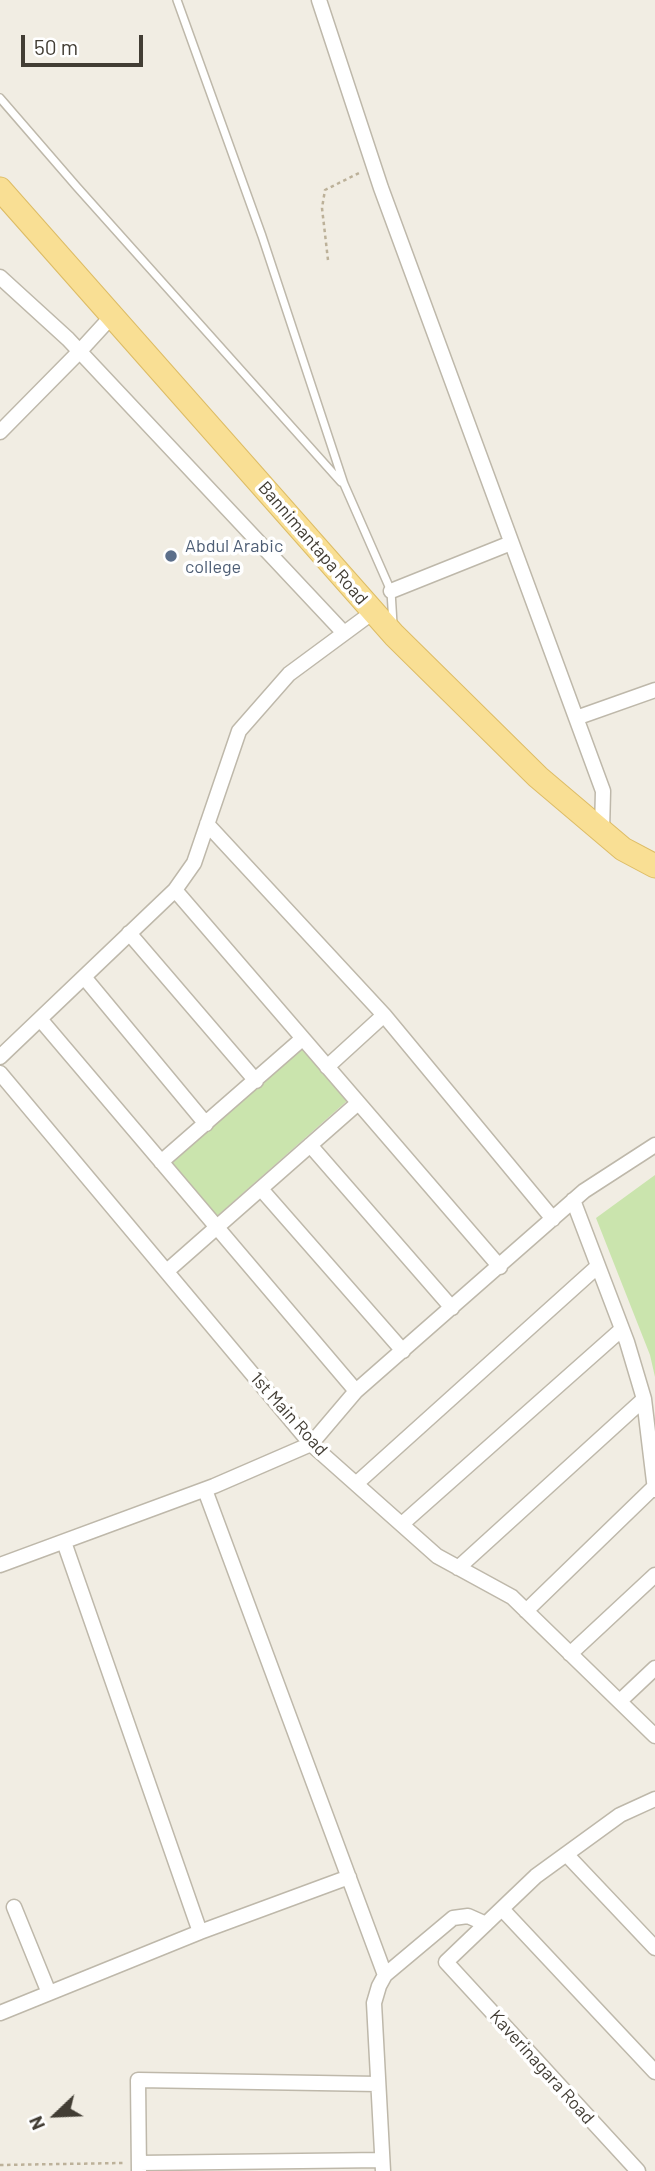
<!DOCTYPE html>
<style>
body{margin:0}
#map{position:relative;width:655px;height:2171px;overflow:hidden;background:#f1ede3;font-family:Barlow,sans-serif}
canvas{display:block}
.north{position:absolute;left:21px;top:2080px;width:70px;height:70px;-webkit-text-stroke:5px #fff;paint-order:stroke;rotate:247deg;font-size:19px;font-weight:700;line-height:28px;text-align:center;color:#423d34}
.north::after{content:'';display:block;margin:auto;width:24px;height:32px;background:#423d34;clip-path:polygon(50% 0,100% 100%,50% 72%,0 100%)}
.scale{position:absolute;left:21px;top:35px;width:122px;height:32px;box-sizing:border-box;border:4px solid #423d34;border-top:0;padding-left:9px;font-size:21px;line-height:24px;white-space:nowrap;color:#423d34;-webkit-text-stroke:5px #fff;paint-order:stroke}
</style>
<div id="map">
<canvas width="655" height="2171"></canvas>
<div class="north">N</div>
<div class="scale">50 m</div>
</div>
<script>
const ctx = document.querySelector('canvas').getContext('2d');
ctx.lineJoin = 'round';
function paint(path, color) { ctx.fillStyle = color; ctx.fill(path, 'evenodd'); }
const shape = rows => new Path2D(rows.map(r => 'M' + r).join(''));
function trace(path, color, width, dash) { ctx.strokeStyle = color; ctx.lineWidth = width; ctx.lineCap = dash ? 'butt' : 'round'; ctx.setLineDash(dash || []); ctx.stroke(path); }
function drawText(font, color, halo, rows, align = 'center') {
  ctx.font = font + ' Barlow,sans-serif'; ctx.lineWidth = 7; ctx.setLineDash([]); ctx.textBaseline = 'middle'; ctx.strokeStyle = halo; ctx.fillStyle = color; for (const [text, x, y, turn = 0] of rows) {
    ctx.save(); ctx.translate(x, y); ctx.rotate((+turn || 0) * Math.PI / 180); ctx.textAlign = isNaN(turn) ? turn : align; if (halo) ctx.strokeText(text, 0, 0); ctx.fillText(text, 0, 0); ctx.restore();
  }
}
const green = shape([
 [302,1048,348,1100,217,1216,171,1164],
 [655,1175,655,1377,650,1355,596,1218]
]);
const path = shape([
 [328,260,322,208,325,190,359,173],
 [0,2165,123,2163]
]);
const lane = shape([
 [177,0,262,236,344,484,391,591,393,624],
 [0,98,77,187,341,482]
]);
const street = shape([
 [319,0,381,188,603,791,602,831],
 [0,277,68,339,344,633],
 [0,432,79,352,112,316],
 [391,591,511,543],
 [576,718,655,690],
 [207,824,384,1015,553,1219],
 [175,890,500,1267],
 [129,933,256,1081],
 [84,977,206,1124],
 [40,1019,356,1391],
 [0,1057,175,890,194,863,239,731,289,674,373,612],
 [327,1067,384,1015],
 [0,1073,311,1444,437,1556,512,1597,655,1736],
 [310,1145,452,1308],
 [161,1162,302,1039],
 [261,1189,403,1351],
 [573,1200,627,1342,644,1399,655,1490],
 [167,1271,358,1103],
 [357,1483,598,1266],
 [205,1490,385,1975],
 [402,1524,622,1329],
 [64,1542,200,1932],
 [0,1565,214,1486,311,1444,356,1391,584,1191,655,1145],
 [458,1568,644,1399],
 [526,1611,654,1487],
 [570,1654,655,1575],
 [620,1701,655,1668],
 [566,1854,655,1948],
 [14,1907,49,1993],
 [502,1909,655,2072],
 [0,2013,200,1932,349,1877],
 [139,2163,382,2160],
 [139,2171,138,2080,378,2084],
 [383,2171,374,2003,379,1986,385,1975,453,1918,468,1916,486,1924],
 [638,2171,446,1962,536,1876,620,1815,655,1799]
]);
const primary = shape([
 [0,189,394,635,538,777,623,849,655,866]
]);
const markers = [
 [171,556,7,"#5c6f8a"]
];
const streetNames = [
 ["Bannimantapa Road",313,543,49],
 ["1st Main Road",289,1414,48],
 ["Kaverinagara Road",542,2067,48]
];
const serviceNames = [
 ["Abdul Arabic",185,546],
 ["college",185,567]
];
paint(green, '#cae4ad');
trace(lane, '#beb8aa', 10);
trace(street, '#beb8aa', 17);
trace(primary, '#ddbc65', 25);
trace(path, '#bcb199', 2.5, [3.5, 3.5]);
trace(lane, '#fff', 7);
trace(street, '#fff', 14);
trace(primary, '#f9df94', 23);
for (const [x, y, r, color] of markers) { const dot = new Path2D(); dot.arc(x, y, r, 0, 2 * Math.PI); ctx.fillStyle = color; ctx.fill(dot); trace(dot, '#fff', 2.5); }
drawText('18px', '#423d34', '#fff', streetNames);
drawText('18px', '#4e5e75', '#fff', serviceNames, 'left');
</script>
